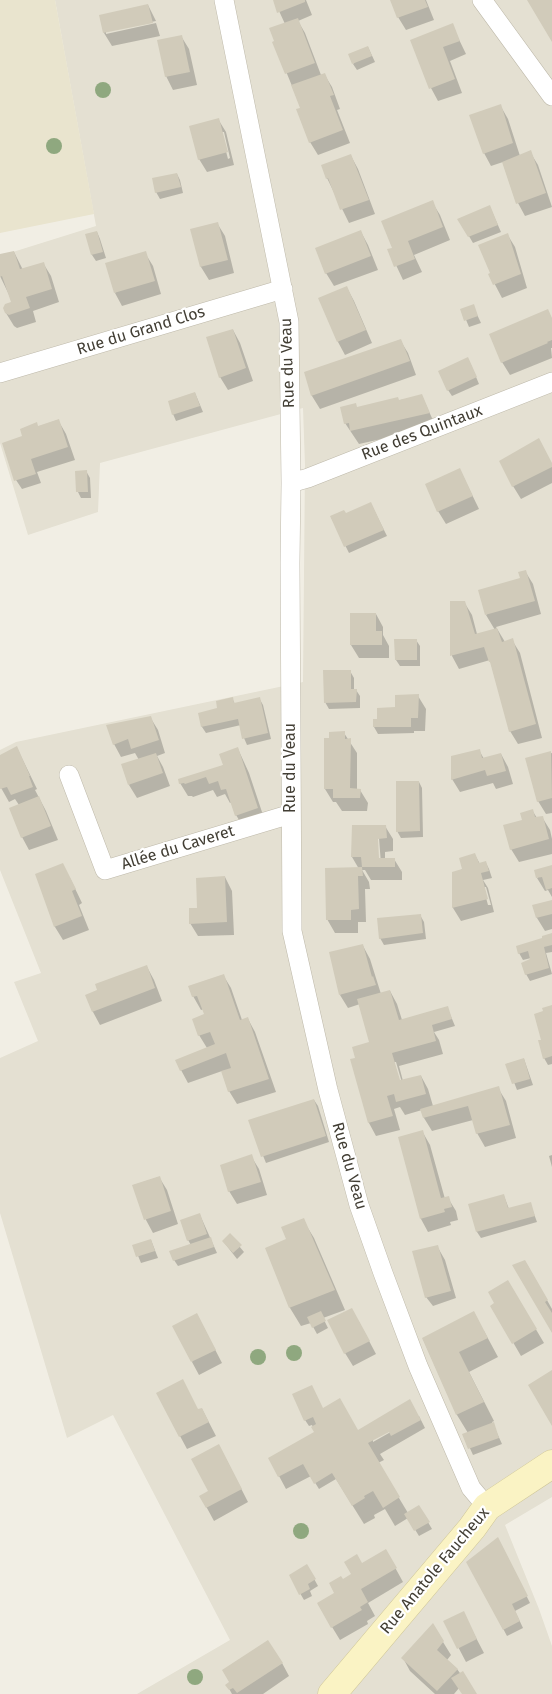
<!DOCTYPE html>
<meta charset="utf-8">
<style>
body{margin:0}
canvas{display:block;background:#f1eee4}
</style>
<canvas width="552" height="1694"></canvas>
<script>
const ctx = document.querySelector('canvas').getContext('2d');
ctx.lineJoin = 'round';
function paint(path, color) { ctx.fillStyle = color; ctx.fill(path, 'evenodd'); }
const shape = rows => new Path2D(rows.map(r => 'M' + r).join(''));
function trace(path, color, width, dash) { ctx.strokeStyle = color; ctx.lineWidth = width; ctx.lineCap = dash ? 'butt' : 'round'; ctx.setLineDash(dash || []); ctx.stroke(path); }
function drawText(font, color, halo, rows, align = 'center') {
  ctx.font = font + ' "Fira Sans",sans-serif'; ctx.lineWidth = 4.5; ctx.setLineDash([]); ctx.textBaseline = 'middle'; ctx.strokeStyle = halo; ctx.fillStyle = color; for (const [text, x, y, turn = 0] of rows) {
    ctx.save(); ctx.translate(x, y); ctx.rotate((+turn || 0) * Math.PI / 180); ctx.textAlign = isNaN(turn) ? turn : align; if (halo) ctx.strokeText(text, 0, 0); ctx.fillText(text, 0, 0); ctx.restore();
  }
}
const residential = shape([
 [55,0,552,0,552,1497,505,1525,539,1609,552,1646,552,1694,137,1694,230,1640,113,1415,67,1438,0,1213,0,1058,38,1041,14,982,41,973,0,870,0,750,16,742,303,682,305,465,303,408,100,463,98,512,28,535,0,443,0,256,96,226]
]);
const education = shape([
 [0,0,55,0,94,214,0,233]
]);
const shadow = shape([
 [274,0,306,0,312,15,298,21,305,33,321,75,324,74,332,87,340,109,337,110,350,143,318,155,310,142,301,108,274,42,285,24],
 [392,0,426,0,434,20,406,30,398,17],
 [148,5,156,21,106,31,106,34,156,23,160,36,112,46,104,33,100,16],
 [452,25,466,54,450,61,462,93,438,101,431,88,419,38],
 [181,36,189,49,197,85,173,90,166,76],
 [368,47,375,62,357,70,353,64],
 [500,105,508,119,520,156,530,152,538,165,552,207,525,216,518,203,503,162,491,166,484,153],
 [218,119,226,132,234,165,207,172,199,159],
 [221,132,224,132,230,158,228,159],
 [351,156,358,169,375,214,349,223,327,178],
 [177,174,180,180,183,193,160,199,156,192],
 [432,202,440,215,450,240,414,255,422,272,403,280,389,250,394,248],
 [490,207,501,232,473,243,459,219],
 [217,223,225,236,234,273,209,280,201,267,192,230],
 [97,232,100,239,106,258,96,261,92,255,87,235],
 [361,232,368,245,378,270,334,286,326,273],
 [507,234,515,247,527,288,502,298,490,275],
 [14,252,23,270,43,263,51,276,59,302,33,311,36,322,17,328,14,326,6,313,13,303,0,276,0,256],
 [145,253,153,266,161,294,122,306,115,293],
 [347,288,354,301,372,343,345,355,338,342],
 [473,306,481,323,469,327,462,310],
 [552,319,552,348,551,348,552,358,510,375,502,362],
 [233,330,240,343,253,381,228,390,220,377],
 [400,340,408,353,416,375,320,409,312,396,306,373],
 [471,365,479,384,452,396,448,390],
 [195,393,203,412,176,421,173,414],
 [422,396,436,427,359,444,345,423,357,408],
 [58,420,66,434,75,460,37,472,41,483,22,489,16,480,38,427],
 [552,464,552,483,521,499,513,486],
 [460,470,479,509,446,524,438,511],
 [86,471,90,478,91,498,81,498,78,492],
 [374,510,387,536,349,553,331,517],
 [525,571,533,584,541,614,496,627,505,642,512,640,520,653,542,738,518,744,510,731,490,660,459,669,452,656,451,602,464,602,472,615,477,634,495,630,486,615,521,579],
 [376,614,383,627,383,635,389,646,389,658,359,658,351,645],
 [396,640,416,640,420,646,420,666,400,666,396,660],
 [350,671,354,678,354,690,356,690,360,696,360,708,329,709,325,702],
 [418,696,426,709,425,731,414,731,414,733,378,734,374,727,374,720,378,720],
 [232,698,235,704,259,698,263,705,271,739,247,745,244,738,241,725,206,733,202,727,199,714,219,709],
 [150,717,158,730,165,753,157,756,163,767,170,786,137,798,129,785,139,760,135,753,121,757,114,744],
 [344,733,357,753,357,790,360,790,368,803,367,811,342,811,336,802,333,802,325,789,331,739],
 [17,748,37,789,35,790,46,811,58,840,29,850,22,837,19,805,15,799,9,802,0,786,0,756],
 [238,749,249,773,265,821,244,828,236,815,232,802,230,803,225,794,217,797,213,790,193,797,192,796,188,796,180,783,224,765],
 [479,750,484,759,501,754,508,767,513,784,496,789,493,783,460,792,452,779],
 [552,753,552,813,546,814,538,801,527,759],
 [419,782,422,788,423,837,401,838,397,831],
 [532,810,537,818,542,817,550,830,552,839,552,854,519,862,511,849,523,821],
 [385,826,393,839,393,851,385,852,385,859,394,859,402,872,402,880,371,880,365,870,362,870,369,882,370,889,365,889,366,922,358,922,358,933,335,933,327,919,359,869,352,857],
 [376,838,379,838,381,864,378,864],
 [475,855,480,864,486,863,489,869,492,878,483,880,488,888,494,912,461,921,453,908,453,873,463,869],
 [483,887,486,887,491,905,488,905],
 [552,867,552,897,548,890,545,891,537,878],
 [37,875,70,878,82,903,79,905,89,930,63,940,55,927],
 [225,877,232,891,234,935,198,936,190,923,198,909],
 [552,901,552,929,545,931,537,918,533,906],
 [420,915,424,922,426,939,384,945,380,938],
 [552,935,552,952,546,953,552,974,530,981,526,974,531,960,531,958,523,960,519,953],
 [363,946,370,959,381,994,390,991,397,1004,402,1020,447,1007,455,1026,434,1032,439,1040,443,1054,399,1066,403,1081,421,1076,428,1089,433,1106,498,1088,506,1101,516,1138,485,1147,477,1133,473,1120,432,1131,424,1118,422,1110,405,1115,400,1107,394,1109,400,1130,376,1136,369,1123,352,1060,357,1059,371,1043,360,1004,348,1008,340,995],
 [394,1062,396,1062,403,1086,401,1086],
 [147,967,154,980,162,1001,100,1025,93,1012,87,996],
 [223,975,231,988,242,1020,248,1019,255,1032,276,1092,237,1104,229,1091,222,1071,188,1083,181,1070,207,1048,199,1035,206,1015,204,1009,201,1010,193,996],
 [552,1007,552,1064,548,1065,544,1058,543,1040],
 [524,1059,533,1085,517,1090,507,1064],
 [314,1100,318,1106,329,1142,266,1163,249,1121],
 [422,1131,430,1145,445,1199,448,1198,456,1211,458,1220,450,1222,451,1225,428,1232,421,1219],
 [552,1155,552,1167,549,1156],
 [251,1156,259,1169,267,1195,237,1204,229,1191],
 [159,1177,167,1190,178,1224,153,1233,146,1220,134,1185],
 [504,1196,509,1209,530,1203,537,1222,481,1238,477,1232,470,1205],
 [200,1215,217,1253,178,1266,174,1260,191,1245,188,1240],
 [303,1220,314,1238,345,1310,323,1318,328,1328,317,1334,311,1323,301,1326,290,1308,267,1248,287,1240],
 [230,1235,244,1252,237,1259,223,1241],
 [151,1240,158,1258,141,1263,134,1246],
 [437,1246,445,1260,456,1298,433,1306,426,1297],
 [525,1261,552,1309,552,1331],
 [508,1282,544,1343,521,1356,492,1306,496,1303],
 [359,1322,376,1354,353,1366,345,1353],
 [204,1328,222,1363,199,1375,192,1362],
 [484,1331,498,1357,469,1372,494,1421,492,1422,502,1444,473,1455,464,1435,468,1433,457,1415,423,1339],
 [202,1409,216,1436,187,1449,180,1436,198,1410],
 [323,1410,373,1439,373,1442,419,1416,425,1428,380,1454,384,1460,378,1463,408,1513,419,1507,432,1529,419,1536,408,1518,395,1526,385,1509,374,1515,375,1518,364,1524,336,1479,319,1489,311,1476,286,1489,279,1476,315,1432,312,1425,309,1426,305,1420],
 [226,1459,248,1502,214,1521,201,1497,210,1492],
 [501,1545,530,1603,515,1611,523,1628,507,1636,468,1563],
 [386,1551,403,1582,368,1603,375,1616,367,1621,368,1624,340,1640,318,1604,336,1593,362,1564],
 [307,1566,318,1586,310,1591,312,1596,304,1600,290,1576],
 [463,1613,484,1653,466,1662,445,1622],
 [443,1642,451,1655,447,1660,457,1669,475,1694,463,1694,459,1688,454,1694,435,1694,410,1671,403,1658],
 [282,1663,289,1676,263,1694,232,1694,227,1685]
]);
const building = shape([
 [273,0,305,0,305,2,277,13],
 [390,0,425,0,428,7,397,18],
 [527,0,552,0,552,42],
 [148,4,153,23,103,33,99,15],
 [298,18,315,63,285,74,272,42,274,41,269,28],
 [453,23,460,41,443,47,455,79,429,89,410,40],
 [182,35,190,72,165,77,157,40],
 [368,46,372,56,352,64,348,54],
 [325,73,334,95,330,96,343,130,309,143,296,109,300,108,291,85],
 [501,104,513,143,483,154,469,115],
 [219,118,228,152,198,160,189,126],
 [531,150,546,193,516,204,502,162],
 [351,154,369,200,340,210,328,178,326,179,321,165],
 [177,173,181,187,155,193,152,178],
 [433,200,443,227,408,241,415,259,394,267,387,249,392,248,381,221],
 [490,205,498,225,468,237,457,219],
 [218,222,228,260,200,267,190,229],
 [361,230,371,256,325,274,315,248],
 [97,231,103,252,91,255,85,234],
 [508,233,521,274,493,285,488,274,490,273,478,245],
 [14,251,20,269,44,262,52,289,26,297,30,308,9,315,5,313,3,308,5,304,11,302,2,276,0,277,0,254],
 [146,251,155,281,114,293,105,263],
 [347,286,366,330,337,342,318,298],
 [474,304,478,316,464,321,460,309],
 [548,309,552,318,552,340,547,342,548,343,501,363,489,334],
 [233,329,246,368,219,378,206,337],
 [401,339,410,361,311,396,304,372],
 [468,357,477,377,447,391,438,371],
 [195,392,200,406,172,415,168,401],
 [422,394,430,413,350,431,349,423,344,424,340,407,356,403,357,407,398,397,399,400],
 [59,419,68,447,31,459,36,474,14,481,2,443,22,436,20,429,37,422,38,426],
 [539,438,552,463,552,467,512,487,499,461],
 [460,468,473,496,437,512,425,484],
 [87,470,88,492,76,492,75,471],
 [371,502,384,530,344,547,330,516,344,510,346,513],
 [526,570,535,601,485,615,478,590,520,578,518,572],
 [450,601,465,601,475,634,497,628,502,642,513,638,536,724,509,732,490,662,489,662,484,647,450,656],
 [350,613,376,613,376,631,382,631,382,645,350,645],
 [394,639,417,639,417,660,395,660],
 [323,670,351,670,351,689,357,689,356,702,324,703],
 [419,694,418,718,411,718,411,727,373,727,373,719,377,719,377,708,395,707,395,695],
 [233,697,234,703,260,697,268,733,242,739,238,719,201,727,198,713,217,708,216,701],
 [151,716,159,740,131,749,128,739,113,745,106,725],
 [345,731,345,739,351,738,350,788,361,789,360,798,333,798,333,789,324,789,324,738,329,738,329,732],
 [17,746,30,776,29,776,33,787,11,795,7,787,0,789,0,755],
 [238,747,258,808,235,816,226,789,221,790,218,781,209,784,206,777,185,784,184,783,179,784,178,779,223,765,219,754],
 [480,749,482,758,501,753,506,771,487,776,485,770,451,780,451,756],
 [551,751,552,798,537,802,525,758],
 [156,753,163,773,128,785,121,764],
 [396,781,419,781,420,831,396,832],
 [39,796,51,826,21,838,9,808],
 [533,809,535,817,543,816,549,839,510,850,503,825,522,820,520,813],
 [352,825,386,825,387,838,378,839,379,858,395,858,395,867,362,867,361,857,351,857],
 [475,853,479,863,486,861,489,871,481,873,488,899,452,908,452,872,462,869,459,858],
 [63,863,76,889,72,891,82,916,54,927,35,874],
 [552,865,552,888,546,890,542,877,536,878,534,870],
 [362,867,363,876,358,876,359,909,351,910,351,920,326,920,325,868],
 [225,876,227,922,189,924,189,908,197,908,196,878],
 [552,900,552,914,536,918,532,905],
 [421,914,423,933,379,939,377,918],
 [552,933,552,945,544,947,549,968,525,975,521,963,530,959,528,951,518,954,516,946,542,938,542,936],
 [363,944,372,977,373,976,376,985,339,995,329,952],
 [147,965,155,988,92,1012,85,995,97,990,95,984],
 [224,974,240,1020,248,1017,269,1079,228,1092,221,1071,231,1068,226,1053,180,1071,175,1060,215,1044,210,1032,198,1036,192,1019,204,1014,197,996,192,997,188,986],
 [390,990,399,1020,448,1006,452,1019,432,1025,436,1041,392,1053,400,1080,421,1075,426,1094,396,1102,394,1094,387,1096,393,1116,368,1123,350,1059,355,1058,352,1047,369,1042,357,999],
 [552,1005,552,1056,543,1059,538,1040,541,1040,534,1014,543,1011,542,1008],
 [524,1058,530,1079,512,1084,505,1064],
 [499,1086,510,1125,476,1134,468,1106,423,1118,420,1109],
 [314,1099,326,1136,261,1157,248,1120],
 [423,1130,441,1198,449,1196,452,1207,444,1209,445,1212,420,1219,398,1137],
 [252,1154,261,1182,228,1192,220,1165],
 [160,1176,171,1211,144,1220,132,1185],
 [504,1194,508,1208,531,1202,535,1216,476,1232,468,1204],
 [200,1213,207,1234,187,1241,180,1220],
 [304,1218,335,1290,289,1308,265,1248,286,1239,281,1227],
 [230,1233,242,1245,233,1253,222,1241],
 [211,1237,214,1247,173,1261,169,1251],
 [151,1239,155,1251,136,1257,132,1245],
 [438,1245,451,1291,425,1298,412,1251],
 [525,1260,548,1300,545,1302,552,1313,552,1333,512,1265],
 [508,1280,537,1329,512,1344,490,1306,494,1303,488,1292],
 [352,1308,370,1341,344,1354,327,1320],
 [321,1311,326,1321,312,1328,307,1317],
 [474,1311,488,1338,459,1352,484,1402,456,1415,422,1338],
 [197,1313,216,1350,191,1362,172,1326],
 [552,1370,552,1426,528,1385],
 [183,1379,198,1409,202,1408,209,1422,179,1437,156,1393],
 [312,1385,323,1408,340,1398,358,1430,410,1399,421,1420,391,1436,389,1432,368,1443,400,1497,383,1508,373,1491,364,1496,365,1498,352,1506,332,1473,314,1484,303,1464,278,1477,268,1458,314,1432,311,1427,316,1424,313,1417,304,1421,292,1394],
 [494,1422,499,1438,468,1449,462,1434],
 [219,1444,242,1489,206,1508,199,1496,208,1491,191,1459],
 [419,1505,430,1522,414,1531,404,1514],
 [498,1537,528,1596,512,1604,520,1621,503,1630,466,1562],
 [386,1549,397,1568,361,1589,368,1602,360,1607,362,1610,331,1628,317,1603,334,1593,329,1583,341,1576,343,1579,351,1574,344,1562,357,1554,362,1563],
 [307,1564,316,1579,308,1584,310,1589,299,1595,289,1575],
 [464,1611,477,1639,457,1649,443,1621],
 [433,1623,444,1641,437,1650,458,1669,437,1691,401,1658],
 [268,1640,283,1663,237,1693,233,1688,229,1690,225,1685,229,1682,222,1670],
 [463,1671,477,1694,462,1694,451,1678]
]);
const street = shape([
 [224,0,289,322,291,483,290,563,292,931,328,1090,359,1205,383,1273,418,1366,471,1488,487,1507],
 [482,0,552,96],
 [0,373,283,289],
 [291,483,308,478,552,382],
 [69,775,105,870,291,814]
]);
const secondary = shape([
 [332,1694,472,1528,487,1507,552,1464]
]);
const trees = [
 [103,90],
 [54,146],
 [294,1353],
 [258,1357],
 [301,1531],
 [195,1677]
];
const streetNames = [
 ["Rue du Grand Clos",141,331,-17],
 ["Rue du Veau",288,363,-92],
 ["Rue des Quintaux",422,433,-21],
 ["Rue du Veau",291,768,-90],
 ["Allée du Caveret",178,848,-17],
 ["Rue du Veau",349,1166,74],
 ["Rue Anatole Faucheux",435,1571,-50]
];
paint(residential, '#e4e0d2');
paint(education, '#e9e4ce');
paint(shadow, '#0003');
paint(building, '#d1cbba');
trace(street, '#beb9aa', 20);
trace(secondary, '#cec596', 29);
trace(street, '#fff', 19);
trace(secondary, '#faf3c4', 28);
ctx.fillStyle = '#8fa87f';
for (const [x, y] of trees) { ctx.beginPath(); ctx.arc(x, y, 8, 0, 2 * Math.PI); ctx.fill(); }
drawText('16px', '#423e34', '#fff', streetNames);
</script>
